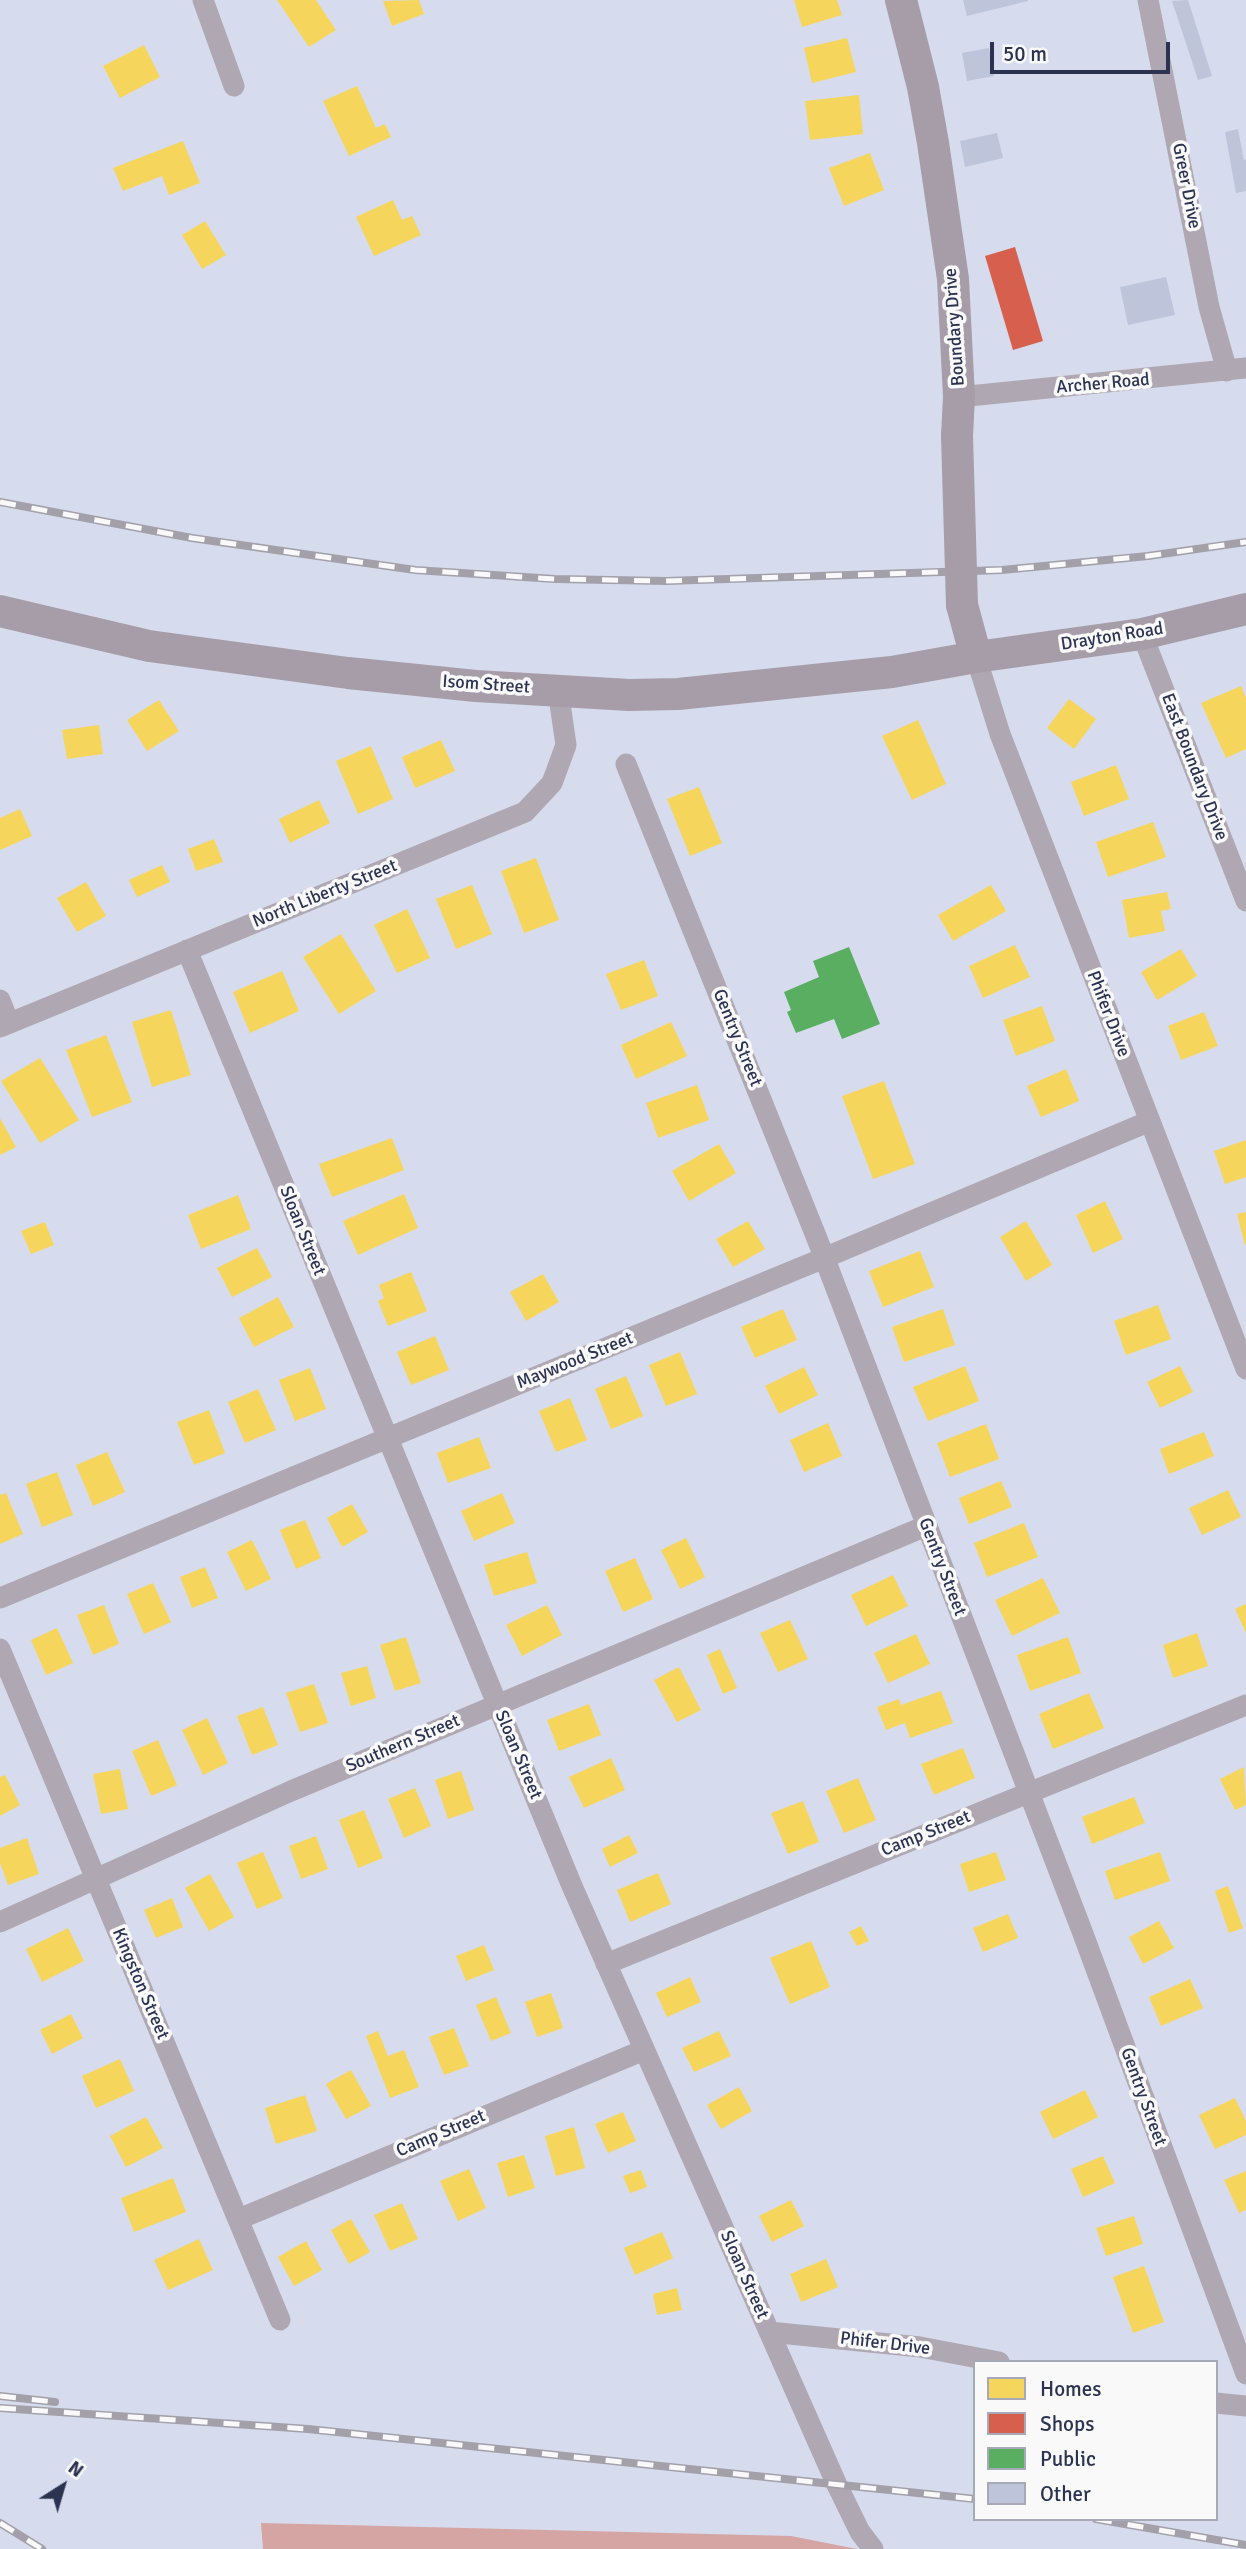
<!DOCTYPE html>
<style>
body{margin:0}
#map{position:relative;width:1246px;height:2549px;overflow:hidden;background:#d6dced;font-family:Signika,sans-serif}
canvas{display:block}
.legend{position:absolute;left:973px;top:2360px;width:245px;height:161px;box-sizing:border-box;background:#f9f9f9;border:2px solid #a7aab6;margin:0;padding:9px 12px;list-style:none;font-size:21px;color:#2b3351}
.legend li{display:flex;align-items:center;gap:14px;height:35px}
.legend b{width:35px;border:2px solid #a7aab6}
.north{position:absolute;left:28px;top:2451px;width:70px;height:70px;-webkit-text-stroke:5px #f9f9f9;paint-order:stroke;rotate:37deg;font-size:19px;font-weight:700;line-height:28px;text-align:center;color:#2b3351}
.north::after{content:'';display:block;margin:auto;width:24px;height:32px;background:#2b3351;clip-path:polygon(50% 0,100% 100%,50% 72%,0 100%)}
.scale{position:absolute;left:990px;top:42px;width:180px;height:32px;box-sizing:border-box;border:4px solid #2b3351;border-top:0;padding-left:9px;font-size:21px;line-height:24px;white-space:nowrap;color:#2b3351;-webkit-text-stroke:5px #f9f9f9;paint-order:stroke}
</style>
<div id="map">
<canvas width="1246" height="2549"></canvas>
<ul class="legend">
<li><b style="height:19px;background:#f6d55c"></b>Homes</li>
<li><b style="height:19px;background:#d6604d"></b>Shops</li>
<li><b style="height:19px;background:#5aae61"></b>Public</li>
<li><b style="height:19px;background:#bec5db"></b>Other</li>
</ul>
<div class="north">N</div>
<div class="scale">50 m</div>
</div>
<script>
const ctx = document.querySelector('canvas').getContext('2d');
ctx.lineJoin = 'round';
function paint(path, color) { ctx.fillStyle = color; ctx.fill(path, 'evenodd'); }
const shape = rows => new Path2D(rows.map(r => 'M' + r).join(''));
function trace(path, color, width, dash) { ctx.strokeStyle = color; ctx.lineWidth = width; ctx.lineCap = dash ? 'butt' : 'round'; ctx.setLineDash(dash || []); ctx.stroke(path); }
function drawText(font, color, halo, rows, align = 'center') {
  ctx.font = font + ' Signika,sans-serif'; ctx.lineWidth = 7; ctx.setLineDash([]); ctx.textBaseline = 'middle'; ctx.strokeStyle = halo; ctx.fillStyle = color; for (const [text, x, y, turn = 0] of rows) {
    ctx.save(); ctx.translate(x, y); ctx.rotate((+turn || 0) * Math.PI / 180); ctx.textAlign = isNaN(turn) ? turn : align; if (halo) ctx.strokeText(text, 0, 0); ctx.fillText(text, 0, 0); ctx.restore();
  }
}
const forest = shape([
 [261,2523,791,2536,857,2549,263,2549]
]);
const homes = shape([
 [277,0,316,0,336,30,309,47],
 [419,0,424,14,392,26,383,1],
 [794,0,837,0,842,15,802,27],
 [847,38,856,72,812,83,804,48],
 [144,45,160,77,120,98,103,66],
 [357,86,376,128,385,124,391,137,349,156,323,101],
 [859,95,863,134,810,140,805,101],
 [183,141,200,183,169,195,162,176,123,191,113,168],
 [870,153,884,190,844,206,829,168],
 [393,200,402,220,412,216,421,235,374,256,356,217],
 [205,221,226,255,202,269,182,235],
 [1241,686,1246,698,1246,749,1226,758,1201,703],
 [1069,699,1096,719,1074,749,1047,728],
 [159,700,179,731,147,751,127,720],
 [918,720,946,784,912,800,882,736],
 [99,725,103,754,67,759,62,730],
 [441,740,455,771,415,788,402,757],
 [371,746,393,799,358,814,336,761],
 [1116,765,1129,799,1084,816,1071,782],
 [699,787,722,843,690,856,667,799],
 [319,800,330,823,290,843,279,819],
 [20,809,32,836,0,850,0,818],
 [1153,822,1166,857,1108,877,1096,842],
 [214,839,223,862,196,871,188,849],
 [536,858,559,920,524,933,501,871],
 [162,865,170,882,137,897,129,880],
 [86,882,106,916,77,932,57,898],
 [472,885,492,934,456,949,436,899],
 [991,885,1006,911,953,941,938,915],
 [1167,892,1171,909,1161,911,1165,931,1129,938,1122,900],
 [407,909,430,958,397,973,374,925],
 [341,934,376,991,339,1014,303,957],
 [1015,945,1030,977,983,998,969,966],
 [1181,949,1197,976,1157,1000,1141,972],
 [644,960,658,996,621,1010,606,974],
 [282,971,299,1011,250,1033,233,992],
 [1042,1006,1055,1041,1016,1056,1003,1020],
 [171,1010,191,1075,152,1087,132,1022],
 [1204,1012,1218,1046,1181,1060,1168,1026],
 [671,1022,687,1056,636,1079,621,1045],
 [106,1035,132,1102,92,1117,66,1050],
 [40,1058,79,1120,40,1143,1,1081],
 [1066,1069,1079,1101,1041,1117,1027,1086],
 [884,1081,915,1164,873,1179,842,1096],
 [697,1085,709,1120,658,1138,646,1103],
 [0,1118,16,1147,0,1155],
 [392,1138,404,1170,332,1197,319,1164],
 [1246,1140,1246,1177,1225,1184,1214,1151],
 [719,1144,736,1173,689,1201,672,1171],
 [404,1194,418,1228,358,1255,343,1221],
 [238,1195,251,1229,201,1249,188,1215],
 [1105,1201,1123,1239,1093,1253,1076,1215],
 [1246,1212,1246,1245,1245,1245,1237,1214],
 [748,1221,765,1249,733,1267,716,1239],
 [1026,1221,1052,1265,1026,1281,1000,1237],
 [45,1222,54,1245,31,1254,21,1231],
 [257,1248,272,1277,232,1297,217,1268],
 [920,1251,934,1287,883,1307,869,1271],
 [411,1272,427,1311,388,1326,378,1301,384,1298,379,1285],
 [543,1274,559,1302,526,1321,510,1292],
 [278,1297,294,1327,254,1347,239,1318],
 [1158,1305,1171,1339,1126,1355,1114,1321],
 [783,1309,797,1340,755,1358,741,1327],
 [943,1309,955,1345,904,1362,892,1327],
 [435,1336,449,1370,411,1385,397,1352],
 [680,1352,697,1394,666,1406,649,1365],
 [965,1366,979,1401,928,1421,913,1387],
 [1180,1366,1193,1392,1160,1408,1147,1382],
 [804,1367,818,1395,779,1414,765,1386],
 [310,1368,326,1409,295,1421,279,1380],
 [626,1376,643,1416,611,1429,595,1389],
 [258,1389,276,1430,245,1443,228,1402],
 [570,1398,587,1440,556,1452,539,1411],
 [209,1410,225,1453,194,1465,177,1422],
 [828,1423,842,1456,804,1472,790,1440],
 [986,1424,999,1459,950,1477,937,1443],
 [1204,1432,1214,1456,1169,1474,1160,1449],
 [479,1437,491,1468,448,1483,437,1453],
 [107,1452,125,1492,93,1506,76,1465],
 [57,1472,73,1515,42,1527,26,1484],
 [1001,1481,1012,1507,969,1524,959,1498],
 [1228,1490,1241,1517,1202,1535,1189,1508],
 [6,1493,23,1534,0,1544,0,1495],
 [502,1493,515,1523,474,1541,461,1511],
 [352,1504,368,1532,342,1547,327,1518],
 [305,1520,321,1558,296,1569,280,1530],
 [1024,1523,1038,1557,987,1577,974,1543],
 [686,1538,705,1577,680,1589,661,1550],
 [252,1540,271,1579,246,1591,227,1552],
 [527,1552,537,1583,494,1596,484,1565],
 [635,1558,653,1599,623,1612,605,1571],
 [205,1567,218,1598,192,1608,180,1577],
 [893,1575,908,1606,866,1626,851,1595],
 [1043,1578,1060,1613,1012,1636,995,1600],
 [153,1583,171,1622,144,1634,127,1594],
 [1246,1604,1246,1633,1235,1609],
 [104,1605,119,1644,93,1655,77,1615],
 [547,1605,562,1635,522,1656,506,1625],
 [790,1620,808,1659,778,1672,760,1633],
 [57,1628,73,1663,46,1675,31,1640],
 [1197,1633,1208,1666,1173,1678,1163,1645],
 [916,1634,930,1664,888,1683,874,1653],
 [406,1637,421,1683,395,1691,380,1645],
 [1068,1637,1081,1673,1030,1691,1017,1655],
 [720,1649,737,1688,723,1694,707,1655],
 [367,1666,376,1698,351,1706,341,1673],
 [679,1667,701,1710,677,1722,654,1680],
 [314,1684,328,1723,300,1732,286,1693],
 [941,1691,953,1723,910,1738,905,1723,886,1730,877,1707,899,1699,901,1705],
 [1089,1693,1104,1728,1053,1749,1039,1714],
 [589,1704,601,1735,559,1751,547,1720],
 [263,1707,278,1745,252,1755,237,1716],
 [207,1718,228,1763,203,1775,182,1730],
 [158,1740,177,1785,151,1796,132,1751],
 [963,1748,975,1778,934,1795,921,1764],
 [611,1758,625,1790,584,1808,569,1777],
 [1244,1767,1246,1805,1235,1810,1220,1779],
 [120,1769,128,1809,101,1814,93,1774],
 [461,1771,474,1810,448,1819,435,1780],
 [5,1775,20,1805,0,1816,0,1777],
 [858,1778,876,1820,844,1833,826,1791],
 [415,1788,431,1826,404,1838,388,1799],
 [1134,1797,1145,1823,1092,1844,1082,1817],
 [803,1801,819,1842,788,1854,771,1813],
 [364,1810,383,1858,358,1868,339,1820],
 [629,1835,638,1853,610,1867,602,1849],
 [316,1836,328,1869,301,1879,289,1846],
 [27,1838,39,1874,8,1885,0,1863,0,1848],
 [263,1852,283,1898,257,1909,237,1863],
 [996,1852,1006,1880,969,1892,960,1864],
 [1160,1852,1170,1881,1115,1900,1105,1871],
 [658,1873,671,1904,630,1922,617,1890],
 [210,1874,234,1917,209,1931,185,1888],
 [1228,1886,1243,1928,1229,1933,1215,1891],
 [172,1898,183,1927,156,1938,144,1910],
 [1008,1914,1018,1938,983,1952,973,1928],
 [1159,1921,1174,1948,1143,1964,1129,1937],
 [861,1926,869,1941,857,1946,849,1932],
 [68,1928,84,1961,42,1982,26,1949],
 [811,1941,830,1987,790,2004,770,1958],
 [484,1945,494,1970,466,1981,456,1956],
 [690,1977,701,2002,667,2017,656,1993],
 [1190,1979,1203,2008,1161,2026,1149,1997],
 [551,1993,563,2028,537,2037,525,2002],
 [496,1997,511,2033,491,2041,476,2005],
 [71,2014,83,2038,52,2054,40,2030],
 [454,2028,469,2066,444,2075,429,2037],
 [378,2031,388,2056,404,2050,419,2087,390,2098,366,2036],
 [719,2031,731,2056,694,2072,682,2048],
 [120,2059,134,2091,96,2108,82,2076],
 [351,2070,371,2106,346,2119,326,2084],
 [739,2087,752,2111,721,2129,707,2105],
 [1085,2090,1098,2117,1053,2139,1040,2112],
 [305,2095,317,2131,276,2144,265,2108],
 [1235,2098,1246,2121,1246,2135,1215,2149,1199,2115],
 [623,2112,636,2141,608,2153,595,2124],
 [146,2117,163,2148,126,2167,110,2136],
 [574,2127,585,2168,556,2176,545,2136],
 [524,2155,535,2188,508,2197,497,2163],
 [1103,2156,1115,2183,1083,2197,1071,2169],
 [469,2169,486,2208,458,2221,440,2181],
 [641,2170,647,2187,630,2193,623,2176],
 [1246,2171,1246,2210,1239,2213,1224,2180],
 [173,2178,186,2212,134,2232,121,2198],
 [791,2200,804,2226,772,2242,759,2216],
 [402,2203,418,2239,390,2251,374,2215],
 [1134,2216,1143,2244,1106,2256,1096,2228],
 [351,2219,370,2252,349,2264,331,2230],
 [662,2232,673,2258,635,2275,624,2248],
 [199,2239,213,2270,168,2290,154,2260],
 [306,2241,322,2270,294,2286,278,2257],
 [826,2259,838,2287,801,2302,790,2274],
 [1144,2266,1164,2322,1133,2333,1113,2277],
 [677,2288,682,2310,657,2315,653,2294]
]);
const shops = shape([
 [1015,247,1043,341,1013,350,985,256]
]);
const public = shape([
 [849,947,880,1024,842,1039,834,1019,796,1033,787,1012,791,1010,784,992,819,977,813,961]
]);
const building = shape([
 [963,0,1028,0,1028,1,967,16],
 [1188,0,1212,76,1198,80,1172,1],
 [989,48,994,76,967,81,962,53],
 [1238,129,1244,160,1246,159,1246,191,1236,193,1225,132],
 [997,133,1003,158,965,167,960,141],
 [1166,277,1175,315,1128,325,1120,287]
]);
const street = shape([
 [203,0,234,86],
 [1148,0,1209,307,1227,371],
 [959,397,1246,368],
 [1142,634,1246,901],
 [976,657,1000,734,1246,1369],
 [626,764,816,1236,1082,1931,1246,2374],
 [187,950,572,1886,837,2485,860,2532,873,2549],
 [0,1000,9,1023],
 [0,1027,525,812,552,783,566,745,558,690],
 [0,1598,824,1258,1150,1121],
 [0,1649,280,2320],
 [0,1922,291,1791,926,1526],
 [606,1964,1246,1705],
 [239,2219,644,2050],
 [769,2332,920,2347,999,2362],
 [1216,2403,1246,2406]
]);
const secondary = shape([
 [901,0,923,87,933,143,953,279,959,397,957,436],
 [962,605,976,657],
 [0,611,149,646,348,673,476,686,629,695,678,694,892,672,976,657,1142,634,1246,609]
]);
const rail = shape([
 [0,502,192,538,415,570,555,579,666,581,1002,570,1148,556,1246,542],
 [0,2396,55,2402],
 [0,2408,308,2429,975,2499],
 [1096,2519,1246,2545],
 [0,2523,42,2549]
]);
const secondaryBridge = shape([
 [957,436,962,605]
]);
const streetNames = [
 ["Greer Drive",1186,186,79],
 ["Boundary Drive",955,327,-94],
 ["Archer Road",1103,384,-5],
 ["Drayton Road",1112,637,-9],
 ["Isom Street",486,685,4],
 ["East Boundary Drive",1194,767,69],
 ["North Liberty Street",325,894,-22],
 ["Phifer Drive",1108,1014,69],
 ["Gentry Street",737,1038,68],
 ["Sloan Street",302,1231,68],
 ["Maywood Street",575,1361,-22],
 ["Gentry Street",942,1567,69],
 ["Southern Street",403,1744,-23],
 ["Sloan Street",518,1755,67],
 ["Camp Street",926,1834,-22],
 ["Kingston Street",140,1984,67],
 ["Gentry Street",1143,2097,70],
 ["Camp Street",441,2134,-23],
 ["Sloan Street",744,2275,66],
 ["Phifer Drive",885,2344,7]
];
paint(forest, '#d4a5a3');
paint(homes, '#f6d55c');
paint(shops, '#d6604d');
paint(public, '#5aae61');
paint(building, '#bec5db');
trace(street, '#afa7b1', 21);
trace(secondary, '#a79da9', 32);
trace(rail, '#a3a0aa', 8);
trace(rail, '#f9f9f9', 5, [16]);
trace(secondaryBridge, '#a79da9', 32);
drawText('18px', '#2b3351', '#f9f9f9', streetNames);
</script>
